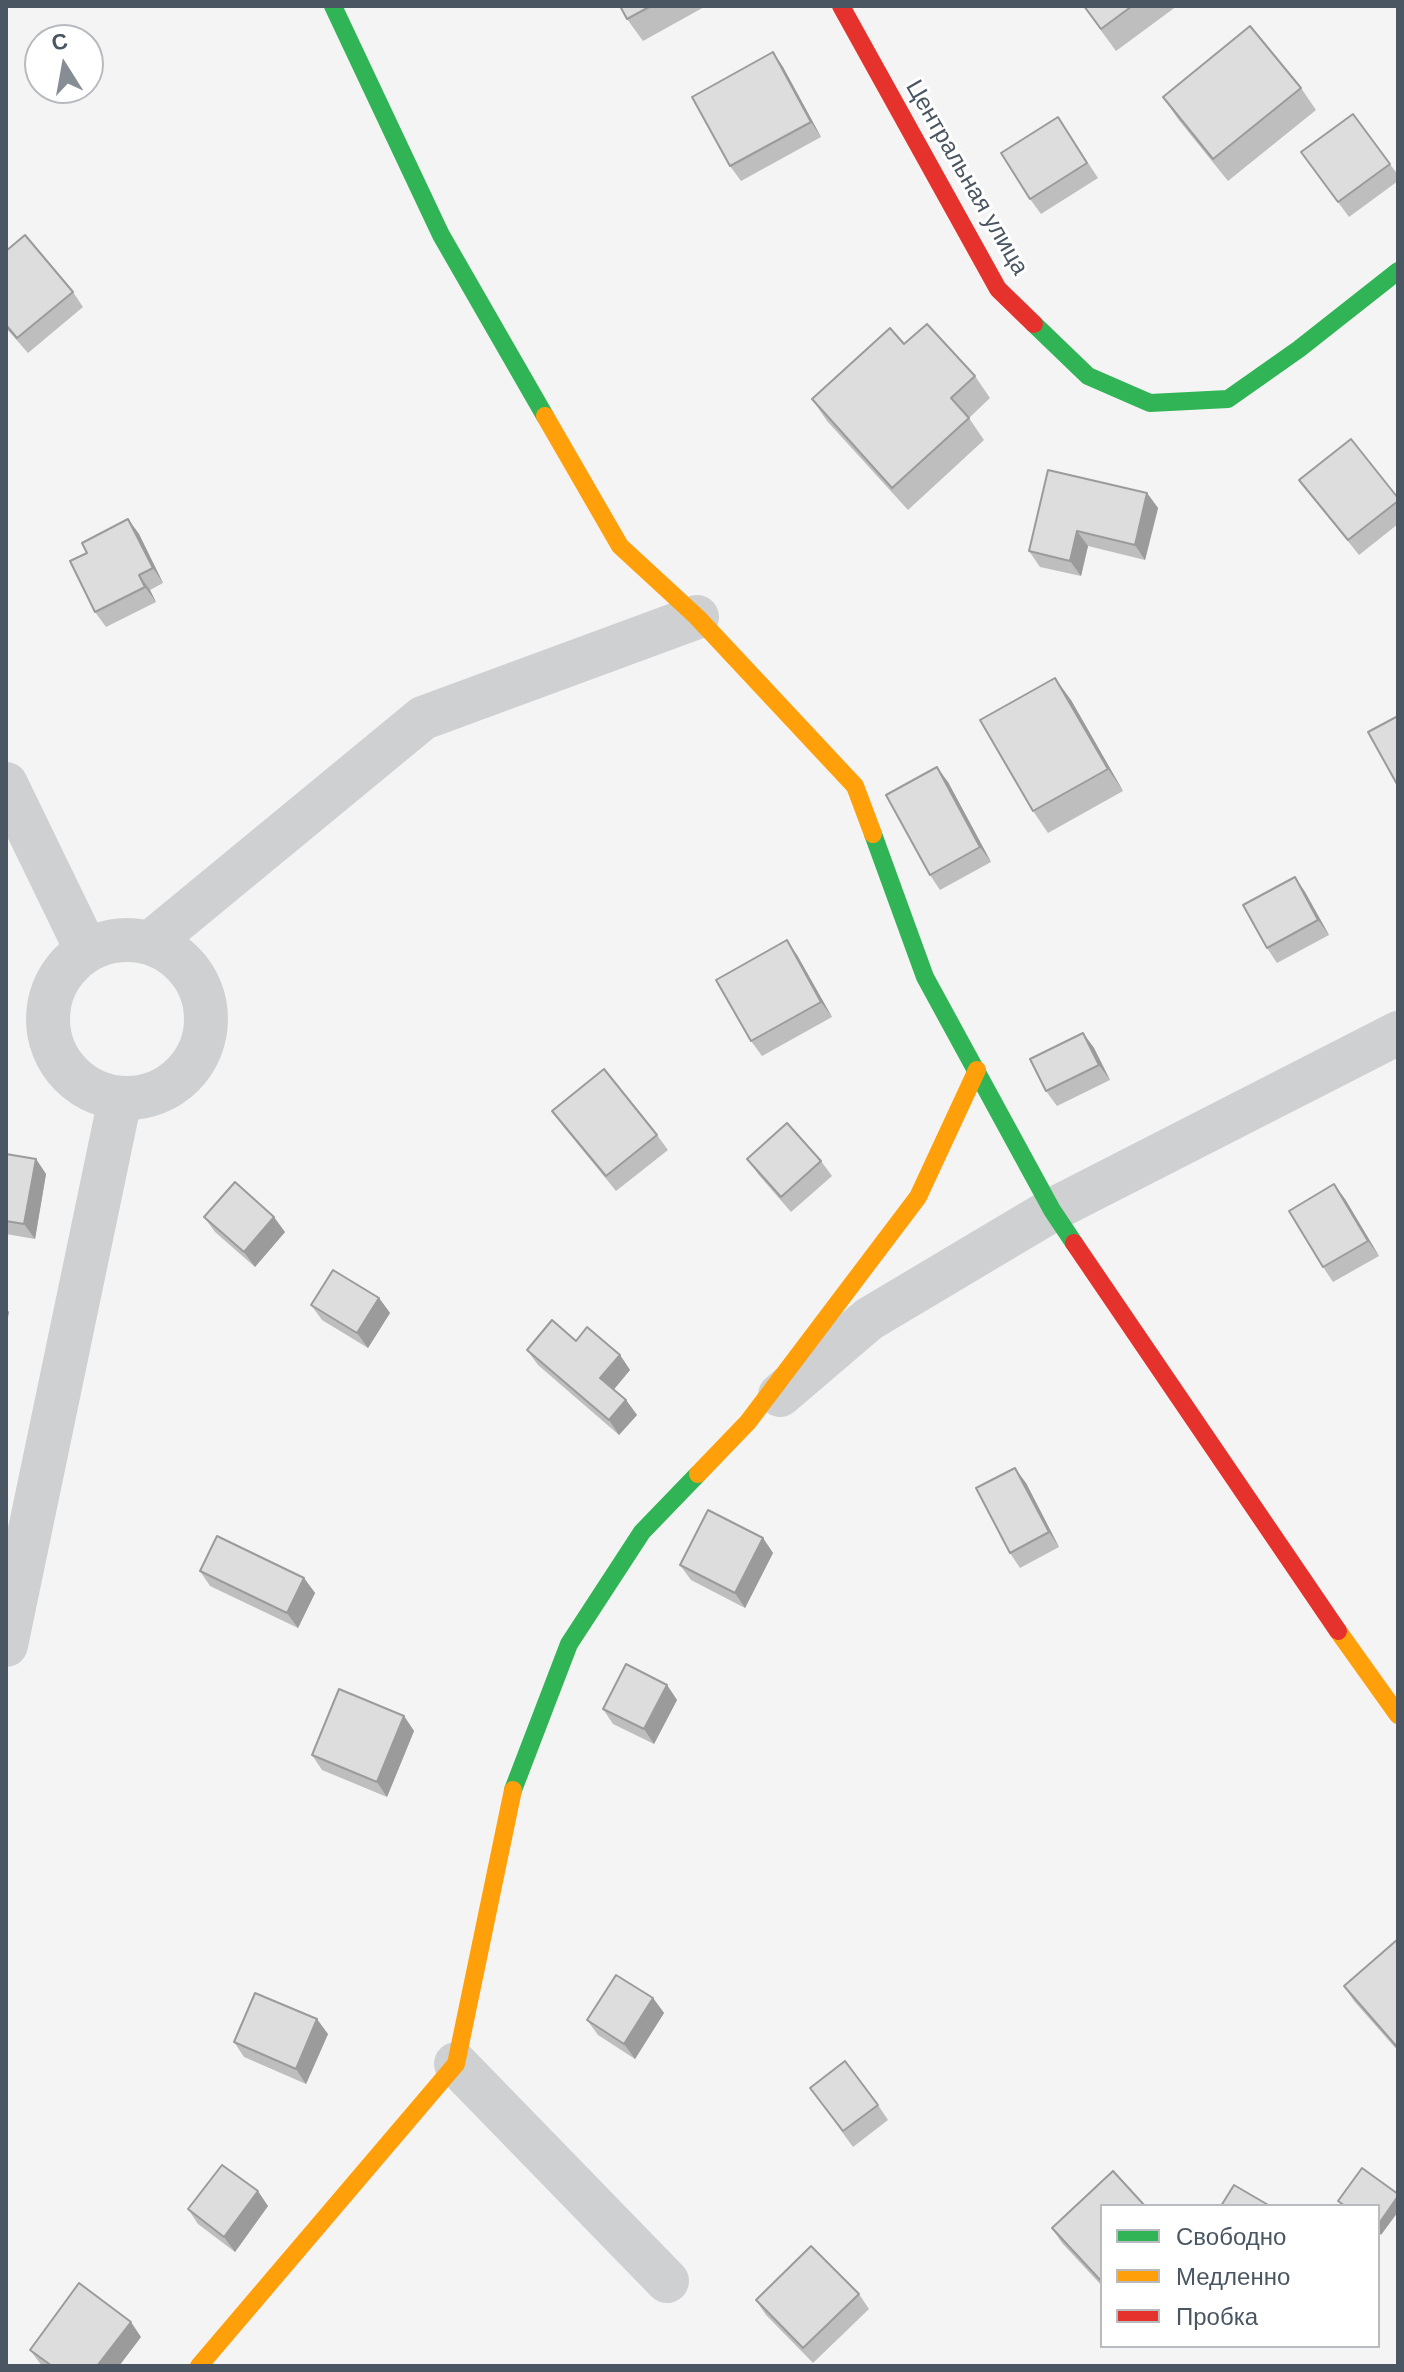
<!DOCTYPE html>
<meta charset="utf-8">
<style>
body{margin:0}
#map{position:relative;width:1404px;height:2372px;overflow:hidden;background:#f4f4f4;font-family:"DM Sans",sans-serif}
canvas{display:block}
.frame{position:absolute;inset:0;border:8px solid #4a5661;pointer-events:none}
.legend{position:absolute;left:1100px;top:2204px;width:280px;height:144px;box-sizing:border-box;background:#fff;border:2px solid #b7bbc0;margin:0;padding:10px 14px;list-style:none;font-size:24px;color:#4a5661}
.legend li{display:flex;align-items:center;gap:16px;height:40px}
.legend b{width:40px;border:2px solid #b7bbc0}
.north{position:absolute;left:24px;top:24px;width:80px;height:80px;box-sizing:border-box;background:#fff;border:2px solid #b7bbc0;border-radius:50%;rotate:349deg;font-size:22px;font-weight:700;line-height:32px;text-align:center;color:#4a5661}
.north::after{content:'';display:block;margin:auto;width:28px;height:36px;background:#868d94;clip-path:polygon(50% 0,100% 100%,50% 72%,0 100%)}
</style>
<div id="map">
<canvas width="1404" height="2372"></canvas>
<div class="frame"></div>
<ul class="legend">
<li><b style="height:10px;background:#30b455"></b>Свободно</li>
<li><b style="height:10px;background:#ff9f0a"></b>Медленно</li>
<li><b style="height:10px;background:#e5322d"></b>Пробка</li>
</ul>
<div class="north">С</div>
</div>
<script>
const ctx = document.querySelector('canvas').getContext('2d');
ctx.lineJoin = 'round';
const shape = rows => new Path2D(rows.map(r => 'M' + r).join(''));
function trace(path, color, width, dash) { ctx.strokeStyle = color; ctx.lineWidth = width; ctx.lineCap = dash ? 'butt' : 'round'; ctx.setLineDash(dash || []); ctx.stroke(path); }
function paint(path, color) { ctx.fillStyle = color; ctx.fill(path, 'evenodd'); }
function drawText(font, color, halo, rows, align = 'center') {
  ctx.font = font + ' "DM Sans",sans-serif'; ctx.lineWidth = 6; ctx.setLineDash([]); ctx.textBaseline = 'middle'; ctx.strokeStyle = halo; ctx.fillStyle = color; for (const [text, x, y, turn = 0] of rows) {
    ctx.save(); ctx.translate(x, y); ctx.rotate((+turn || 0) * Math.PI / 180); ctx.textAlign = isNaN(turn) ? turn : align; if (halo) ctx.strokeText(text, 0, 0); ctx.fillText(text, 0, 0); ctx.restore();
  }
}
const street = shape([
 [6,784,87,951],
 '48 1019a79 79 0 1 1 158 0a79 79 0 1 1-158 0Z',
 [150,943,423,718,697,617],
 [780,1395,869,1319,1052,1210,1398,1033],
 [6,1645,120,1099],
 [456,2064,667,2281]
]);
const fast = shape([
 [333,6,441,235,545,416],
 [1034,324,1088,376,1150,403,1228,399,1299,349,1398,271],
 [873,834,925,977,1052,1210,1074,1243],
 [513,1790,569,1644,642,1532,698,1474]
]);
const slow = shape([
 [545,416,620,546,697,617,855,786,873,834],
 [698,1474,748,1422,918,1197,977,1070],
 [1338,1631,1398,1715],
 [199,2366,456,2064,513,1790]
]);
const jam = shape([
 [841,6,998,289,1034,324],
 [1074,1243,1338,1631]
]);
const wall = shape([
 [620,6,706,6,643,41,627,19],
 [1083,6,1177,6,1116,51],
 [773,52,783,67,821,137,741,181,730,166],
 [1301,88,1316,110,1228,181,1178,119,1163,97],
 [1353,114,1398,175,1398,181,1349,217,1301,152],
 [1068,132,1098,178,1041,214,1030,199],
 [6,251,73,292,83,307,28,353,6,328],
 [904,344,975,376,990,398,969,418,984,440,908,510,827,421,812,399],
 [1299,480,1398,498,1398,524,1359,555],
 [1147,493,1158,508,1145,560,1088,546,1081,576,1040,567,1029,551],
 [128,519,139,534,163,583,150,590,156,602,106,627,95,612,87,553],
 [1071,700,1123,791,1048,833,1033,811],
 [948,782,991,862,940,890,930,875],
 [1295,877,1305,892,1329,935,1277,963,1267,948],
 [797,955,832,1017,762,1056,751,1041],
 [1083,1033,1094,1048,1110,1080,1057,1106,1046,1091],
 [552,1111,657,1135,668,1150,616,1191,563,1126],
 [6,1154,36,1159,46,1174,35,1239,6,1234],
 [747,1159,821,1161,832,1176,791,1212,758,1174],
 [1345,1199,1379,1256,1333,1282,1323,1267],
 [204,1217,285,1232,255,1267,215,1232],
 [379,1298,390,1313,368,1348,322,1320,311,1305],
 [576,1341,620,1355,630,1370,614,1389,626,1400,637,1415,619,1435,538,1365,527,1350],
 [1026,1483,1059,1547,1020,1568,1010,1553],
 [763,1538,773,1553,745,1608,691,1580,680,1565],
 [200,1571,304,1578,315,1593,298,1628,210,1586],
 [667,1685,677,1700,654,1744,613,1724,603,1709],
 [404,1716,414,1731,387,1797,322,1770,312,1755],
 [1398,1939,1398,2051,1354,2001,1344,1986],
 [653,1998,664,2013,635,2059,598,2035,587,2020],
 [328,2034,306,2084,244,2057,234,2042],
 [810,2088,878,2105,888,2120,853,2147],
 [268,2206,235,2252,198,2224,188,2209],
 [1102,2206,1102,2286,1062,2243,1052,2228],
 [859,2294,869,2309,813,2363,766,2315,756,2300],
 [141,2337,119,2366,42,2366,30,2350]
]);
const shadedWall = shape([
 [773,52,783,67,821,137,811,122],
 [1147,493,1158,508,1145,560,1135,545],
 [128,519,139,534,163,583,153,568],
 [1077,531,1088,546,1081,576,1070,561],
 [139,575,150,590,156,602,145,587],
 [1055,678,1071,700,1123,791,1108,769],
 [937,767,948,782,991,862,980,847],
 [1295,877,1305,892,1329,935,1318,920],
 [787,940,797,955,832,1017,821,1002],
 [1083,1033,1094,1048,1110,1080,1099,1065],
 [36,1159,46,1174,35,1239,24,1224],
 [1334,1184,1345,1199,1379,1256,1368,1241],
 [274,1217,285,1232,255,1267,244,1252],
 [379,1298,390,1313,368,1348,357,1333],
 [6,1308,9,1312,6,1328],
 [620,1355,630,1370,611,1393,600,1378],
 [626,1400,637,1415,619,1435,609,1420],
 [1015,1468,1026,1483,1059,1547,1049,1532],
 [763,1538,773,1553,745,1608,735,1593],
 [304,1578,315,1593,298,1628,287,1613],
 [667,1685,677,1700,654,1744,644,1729],
 [404,1716,414,1731,387,1797,377,1782],
 [653,1998,664,2013,635,2059,624,2044],
 [317,2019,328,2034,306,2084,296,2069],
 [258,2191,268,2206,235,2252,224,2237],
 [1398,2196,1398,2212,1381,2235,1378,2231,1378,2225],
 [131,2322,141,2337,119,2366,97,2366]
]);
const building = shape([
 [620,6,651,6,627,19,620,6],
 [1084,6,1132,6,1101,29,1084,6],
 [1250,26,1301,88,1213,159,1163,97,1250,26],
 [773,52,811,122,730,166,692,97,773,52],
 [1353,114,1390,164,1338,202,1301,152,1353,114],
 [1058,117,1087,163,1030,199,1001,153,1058,117],
 [25,235,73,292,17,338,6,325,6,251,25,235],
 [927,324,975,376,951,398,969,418,892,488,812,399,890,328,904,344,927,324],
 [1351,439,1398,498,1398,501,1348,540,1299,480,1351,439],
 [1048,470,1147,493,1135,545,1077,531,1070,561,1029,551,1048,470],
 [128,519,153,568,139,575,145,587,95,612,70,561,87,553,82,543,128,519],
 [1055,678,1108,769,1033,811,980,720,1055,678],
 [1398,716,1398,786,1368,732,1398,716],
 [937,767,980,847,930,875,886,795,937,767],
 [1295,877,1318,920,1267,948,1243,905,1295,877],
 [787,940,821,1002,751,1041,716,980,787,940],
 [1083,1033,1099,1065,1046,1091,1030,1059,1083,1033],
 [604,1069,657,1135,606,1176,552,1111,604,1069],
 [787,1123,821,1161,781,1197,747,1159,787,1123],
 [6,1154,36,1159,24,1224,6,1221,6,1154],
 [235,1182,274,1217,244,1252,204,1217,235,1182],
 [1334,1184,1368,1241,1323,1267,1289,1211,1334,1184],
 [333,1270,379,1298,357,1333,311,1305,333,1270],
 [552,1320,576,1341,587,1327,620,1355,600,1378,626,1400,609,1420,527,1350,552,1320],
 [1015,1468,1049,1532,1010,1553,976,1488,1015,1468],
 [708,1510,763,1538,735,1593,680,1565,708,1510],
 [217,1536,304,1578,287,1613,200,1571,217,1536],
 [626,1664,667,1685,644,1729,603,1709,626,1664],
 [339,1689,404,1716,377,1782,312,1755,339,1689],
 [1398,1939,1398,2048,1344,1986,1398,1939],
 [616,1975,653,1998,624,2044,587,2020,616,1975],
 [255,1993,317,2019,296,2069,234,2042,255,1993],
 [845,2061,878,2105,843,2131,810,2088,845,2061],
 [222,2165,258,2191,224,2237,188,2209,222,2165],
 [1362,2168,1398,2194,1398,2196,1378,2225,1378,2206,1345,2206,1338,2201,1362,2168],
 [1113,2171,1145,2206,1102,2206,1102,2282,1052,2228,1113,2171],
 [1234,2185,1270,2206,1221,2206,1234,2185],
 [811,2246,859,2294,803,2348,756,2300,811,2246],
 [79,2283,131,2322,97,2366,52,2366,30,2350,79,2283]
]);
const streetNames = [
 ["Центральная улица",966,178,60]
];
trace(street, '#ced0d2', 44);
trace(fast, '#30b455', 18);
trace(slow, '#ff9f0a', 18);
trace(jam, '#e5322d', 18);
paint(wall, '#bebebf');
paint(shadedWall, '#9b9b9b');
paint(building, '#ddddde');
trace(building, '#9b9b9b', 2);
drawText('24px', '#4a5661', '#fff', streetNames);
</script>
